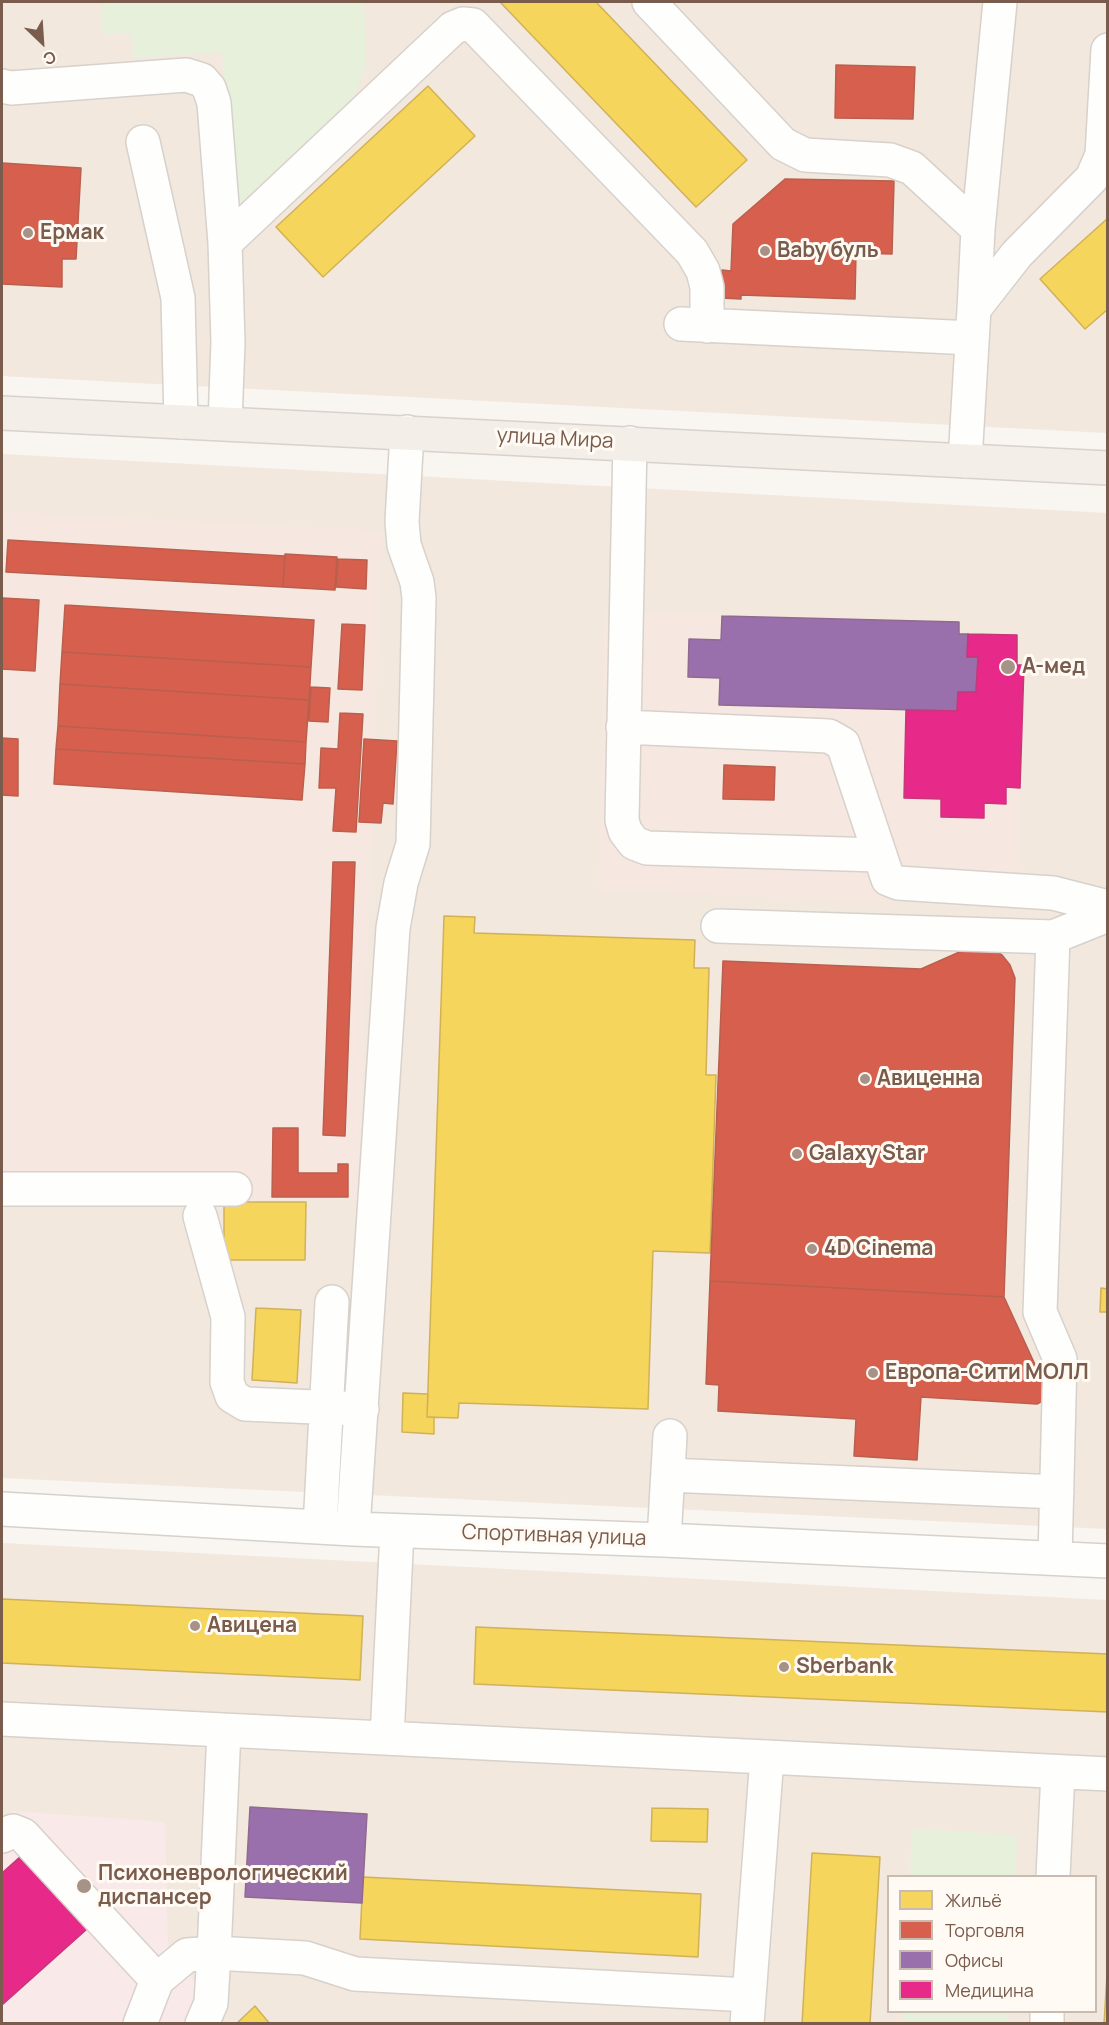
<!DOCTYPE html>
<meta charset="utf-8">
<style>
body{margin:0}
#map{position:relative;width:1109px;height:2025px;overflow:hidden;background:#f9f5f0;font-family:Manrope,sans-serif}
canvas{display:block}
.frame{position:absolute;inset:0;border:3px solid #7a5c4d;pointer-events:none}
.legend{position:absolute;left:887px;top:1875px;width:210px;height:138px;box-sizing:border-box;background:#fffaf3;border:2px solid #cabbb1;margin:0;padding:8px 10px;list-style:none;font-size:18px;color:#7a5c4d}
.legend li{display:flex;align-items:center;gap:12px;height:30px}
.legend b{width:30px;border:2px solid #cabbb1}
.north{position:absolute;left:12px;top:12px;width:60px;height:60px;-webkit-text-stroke:4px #fffaf3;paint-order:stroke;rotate:155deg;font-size:16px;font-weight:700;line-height:24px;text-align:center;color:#7a5c4d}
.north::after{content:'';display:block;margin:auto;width:21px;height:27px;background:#7a5c4d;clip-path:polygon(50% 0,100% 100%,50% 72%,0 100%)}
</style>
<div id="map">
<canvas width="1109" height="2025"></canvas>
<div class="frame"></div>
<ul class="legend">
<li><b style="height:16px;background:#f6d55c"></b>Жильё</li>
<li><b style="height:16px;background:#d6604d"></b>Торговля</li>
<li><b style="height:16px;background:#9970ab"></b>Офисы</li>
<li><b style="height:16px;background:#e7298a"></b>Медицина</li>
</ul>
<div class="north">С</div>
</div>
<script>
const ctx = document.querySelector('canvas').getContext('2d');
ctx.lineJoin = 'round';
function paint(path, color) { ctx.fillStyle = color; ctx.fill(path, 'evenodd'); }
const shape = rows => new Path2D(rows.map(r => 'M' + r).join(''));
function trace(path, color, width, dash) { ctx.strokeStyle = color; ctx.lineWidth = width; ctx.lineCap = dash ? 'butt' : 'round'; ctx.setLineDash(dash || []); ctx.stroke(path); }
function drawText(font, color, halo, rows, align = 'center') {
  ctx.font = font + ' Manrope,sans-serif'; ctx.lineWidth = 6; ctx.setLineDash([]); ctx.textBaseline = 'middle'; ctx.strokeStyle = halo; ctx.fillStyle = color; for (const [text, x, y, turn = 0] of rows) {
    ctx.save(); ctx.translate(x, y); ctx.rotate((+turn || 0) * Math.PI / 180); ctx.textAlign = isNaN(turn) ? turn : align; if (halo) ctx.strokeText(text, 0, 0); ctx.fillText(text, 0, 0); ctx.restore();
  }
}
const residential = shape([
 [2,2,1107,2,1107,433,2,376],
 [2,454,1107,513,1107,1529,2,1478],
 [2,1543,1107,1600,1107,2023,2,2023],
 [888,1876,1096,1876,1096,2012,888,2012]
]);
const commercial = shape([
 [2,512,382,531,358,1200,2,1202],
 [605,611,959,622,959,634,1017,635,1017,665,1024,665,1016,906,599,890]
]);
const medical = shape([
 [12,1811,165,1822,168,1949,203,1990,185,2023,2,2024,2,1818]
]);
const green = shape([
 [102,2,364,2,366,65,354,97,236,207,222,52,134,58,132,33,102,33],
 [912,1829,1017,1835,1015,1876,910,1876],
 [902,2012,1008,2012,1007,2023,902,2023]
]);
const homes = shape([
 [500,2,596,2,747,160,696,207,500,2],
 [428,86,475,136,323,277,276,227,428,86],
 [1108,218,1108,309,1085,329,1040,279,1108,218],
 [444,916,475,917,474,933,695,940,694,968,709,968,706,1075,716,1075,710,1253,653,1251,648,1409,459,1403,458,1418,427,1417,444,916],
 [224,1202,306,1202,305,1260,224,1260,224,1202],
 [1101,1288,1108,1289,1108,1312,1100,1312,1101,1288],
 [256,1308,301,1310,297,1383,252,1380,256,1308],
 [403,1393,428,1394,427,1417,434,1417,434,1434,402,1432,403,1393],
 [2,1599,363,1616,360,1680,2,1663,2,1599],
 [476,1627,1108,1654,1108,1712,474,1684,476,1627],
 [652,1808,708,1809,707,1842,651,1841,652,1808],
 [812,1853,880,1857,870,2024,802,2024,812,1853],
 [363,1877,701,1894,698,1957,360,1939,363,1877],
 [1108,1958,1108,2024,1104,2024,1108,1958],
 [255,2006,270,2024,236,2024,255,2006]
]);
const shops = shape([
 [836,65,915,67,913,119,835,118,836,65],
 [2,163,81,168,76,259,62,259,62,287,2,284,2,163],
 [785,179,894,181,892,254,856,253,855,299,741,295,741,299,721,298,722,270,731,271,733,224,785,179],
 [8,540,285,556,283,587,6,572,8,540],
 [285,554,337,557,335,590,283,587,285,554],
 [338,559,367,560,366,589,336,587,338,559],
 [2,598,39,600,35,671,2,669,2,598],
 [65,605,314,620,311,667,62,652,65,605],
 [342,624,365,625,362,690,338,689,342,624],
 [62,652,311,667,309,700,60,684,62,652],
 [60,684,309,700,306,742,58,726,60,684],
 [311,687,330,688,328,722,309,721,311,687],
 [340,713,363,714,356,832,333,831,336,788,319,788,321,748,338,749,340,713],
 [58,726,306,742,305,764,56,749,58,726],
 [2,738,18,739,18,796,2,795,2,738],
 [364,739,397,741,393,804,383,803,381,823,359,822,364,739],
 [56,749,305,764,302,800,54,784,56,749],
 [724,765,775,767,774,800,723,799,724,765],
 [333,862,355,862,345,1136,323,1135,333,862],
 [990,948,1002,955,1010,965,1015,978,1004,1297,710,1281,723,961,921,969,964,950,990,948],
 [273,1128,298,1128,298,1173,338,1173,338,1164,348,1164,348,1197,272,1197,273,1128],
 [710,1281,1004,1297,1043,1382,1044,1400,1037,1404,921,1397,917,1460,854,1456,856,1419,718,1411,719,1385,706,1384,710,1281]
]);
const offices = shape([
 [722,616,959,622,959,634,968,634,967,657,978,657,976,692,958,692,957,711,719,705,720,678,688,677,689,639,721,640,722,616],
 [250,1807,367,1814,362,1903,245,1897,250,1807]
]);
const health = shape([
 [968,634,1017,635,1017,665,1024,665,1020,788,1006,787,1006,804,984,803,984,818,941,817,941,799,904,798,906,710,957,711,958,692,976,692,978,657,967,657,968,634],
 [21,1856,87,1929,2,2005,2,1873,21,1856]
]);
const minor = shape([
 [649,2,783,144,805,155,890,160,912,168,978,229,974,309],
 [2,86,11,88,186,75,202,80,209,88,214,103,225,243,228,342,225,423],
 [143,142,178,298,181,422],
 [978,229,1000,2],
 [225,243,453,28,463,24,473,25,692,252,703,271,707,287,707,326],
 [681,324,972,338],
 [630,443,622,820,625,831,634,843,647,848,878,855],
 [965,461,974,309,1017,254,1092,178,1102,155,1108,50],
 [623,727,829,736,843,744,888,879,898,883,1053,893,1108,907],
 [718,926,1053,937],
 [2,1189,235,1189],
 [200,1216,228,1317,227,1382,232,1396,245,1404,362,1409],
 [668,1475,1057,1492],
 [2,1509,353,1529,664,1540,1108,1561],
 [320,1527,332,1302],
 [353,1529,393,928,401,883,413,844,419,598,417,582,404,545,402,522,407,432],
 [664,1540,670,1436],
 [1055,1558,1060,1359,1040,1312,1053,937,1108,915],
 [2,1719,1108,1774],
 [387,1738,397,1531],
 [2,1836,13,1831,23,1835,157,1980],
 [1053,1876,1058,1772],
 [140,2024,157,1980,187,1955,214,1953,224,1730],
 [202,2024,211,2003,214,1953,305,1958,355,1974,749,1995],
 [747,2024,767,1757],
 [1047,2024,1047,2012]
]);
const major = shape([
 [2,413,1108,468]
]);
const markers = [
 [28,233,6,"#a69286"],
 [765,251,6,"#a69286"],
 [1008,667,8,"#a69286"],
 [865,1079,6,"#a69286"],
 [797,1154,6,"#a69286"],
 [812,1249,6,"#a69286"],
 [873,1373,6,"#a69286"],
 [195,1626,6,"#a69286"],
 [784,1667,6,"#a69286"],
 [84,1886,8,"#a69286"]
];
const poiNames = [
 ["Ермак",40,233],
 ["Baby буль",777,251],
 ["А-мед",1022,667],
 ["Авиценна",877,1079],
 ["Galaxy Star",809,1154],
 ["4D Cinema",824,1249],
 ["Европа-Сити МОЛЛ",885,1373],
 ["Авицена",207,1626],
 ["Sberbank",796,1667],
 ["Психоневрологический",98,1874],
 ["диспансер",98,1898]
];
const streetNames = [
 ["улица Мира",555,439,3],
 ["Спортивная улица",554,1536,2]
];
paint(residential, '#f2e8de');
paint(commercial, '#f6e8e1');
paint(medical, '#fae9e9');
paint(green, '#e7f0db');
paint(homes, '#f6d55c');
trace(homes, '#d1b158', 1.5);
paint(shops, '#d6604d');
trace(shops, '#ba5f4d', 1.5);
paint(offices, '#9970ab');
trace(offices, '#906a8f', 1.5);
paint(health, '#e7298a');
trace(health, '#c63878', 1.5);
trace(minor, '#d7d1cb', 36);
trace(major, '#dad1cc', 36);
trace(minor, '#fefefd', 33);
trace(major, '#f3eee8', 33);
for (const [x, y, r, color] of markers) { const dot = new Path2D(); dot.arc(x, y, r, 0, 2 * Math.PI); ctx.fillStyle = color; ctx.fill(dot); trace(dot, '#fffaf3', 2); }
drawText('bold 21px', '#7a5c4d', '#fffaf3', poiNames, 'left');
drawText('21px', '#7a5c4d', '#fffaf3', streetNames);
</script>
